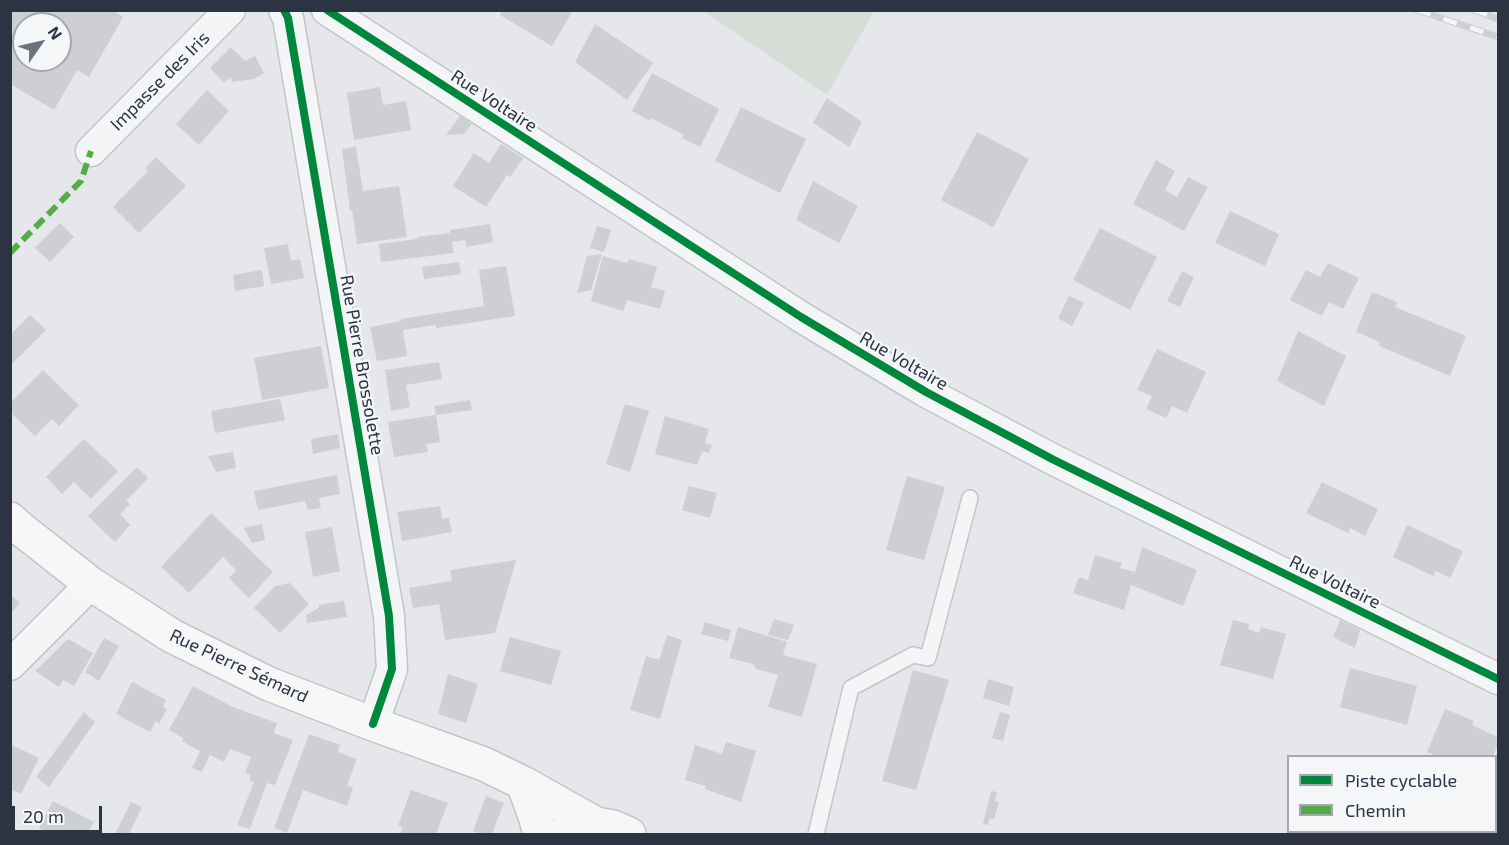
<!DOCTYPE html>
<meta charset="utf-8">
<style>
body{margin:0}
#map{position:relative;width:1509px;height:845px;overflow:hidden;background:#e5e7ea;font-family:"Exo 2",sans-serif}
canvas{display:block}
.frame{position:absolute;inset:0;border:12px solid #2c3443;pointer-events:none}
.legend{position:absolute;left:1287px;top:755px;width:210px;height:78px;box-sizing:border-box;background:#f4f6f8;border:2px solid #a4a8b0;margin:0;padding:8px 10px;list-style:none;font-size:18px;color:#2c3443}
.legend li{display:flex;align-items:center;gap:12px;height:30px}
.legend b{width:30px;border:2px solid #a4a8b0}
.north{position:absolute;left:12px;top:12px;width:60px;height:60px;box-sizing:border-box;background:#f4f6f8;border:2px solid #a4a8b0;border-radius:50%;rotate:56deg;font-size:16px;font-weight:700;line-height:24px;text-align:center;color:#2c3443}
.north::after{content:'';display:block;margin:auto;width:21px;height:27px;background:#6d737d;clip-path:polygon(50% 0,100% 100%,50% 72%,0 100%)}
.scale{position:absolute;left:12px;top:806px;width:90px;height:27px;box-sizing:border-box;border:3px solid #2c3443;border-top:0;padding-left:8px;font-size:18px;line-height:21px;white-space:nowrap;color:#2c3443;-webkit-text-stroke:4px #f4f6f8;paint-order:stroke}
</style>
<div id="map">
<canvas width="1509" height="845"></canvas>
<div class="frame"></div>
<ul class="legend">
<li><b style="height:8px;background:#00873e"></b>Piste cyclable</li>
<li><b style="height:8px;background:#54ac47"></b>Chemin</li>
</ul>
<div class="north">N</div>
<div class="scale">20 m</div>
</div>
<script>
const ctx = document.querySelector('canvas').getContext('2d');
ctx.lineJoin = 'round';
function paint(path, color) { ctx.fillStyle = color; ctx.fill(path, 'evenodd'); }
const shape = rows => new Path2D(rows.map(r => 'M' + r).join(''));
function trace(path, color, width, dash) { ctx.strokeStyle = color; ctx.lineWidth = width; ctx.lineCap = dash ? 'butt' : 'round'; ctx.setLineDash(dash || []); ctx.stroke(path); }
function drawText(font, color, halo, rows, align = 'center') {
  ctx.font = font + ' "Exo 2",sans-serif'; ctx.lineWidth = 4.5; ctx.setLineDash([]); ctx.textBaseline = 'middle'; ctx.strokeStyle = halo; ctx.fillStyle = color; for (const [text, x, y, turn = 0] of rows) {
    ctx.save(); ctx.translate(x, y); ctx.rotate((+turn || 0) * Math.PI / 180); ctx.textAlign = isNaN(turn) ? turn : align; if (halo) ctx.strokeText(text, 0, 0); ctx.fillText(text, 0, 0); ctx.restore();
  }
}
const green = shape([
 [703,11,874,11,827,95]
]);
const building = shape([
 [10,10,113,10,123,17,89,77,77,70,54,110,10,84],
 [24,24,60,24,60,60,24,60],
 [502,10,570,10,572,12,552,46,500,15],
 [595,24,653,63,627,100,575,62],
 [231,47,245,61,255,56,264,73,254,79,232,82,231,77,224,83,210,68],
 [652,73,719,109,700,147,682,138,684,135,651,118,650,121,632,111],
 [380,87,383,105,406,101,411,130,354,140,347,93],
 [207,90,229,111,199,145,176,124],
 [827,98,862,122,849,147,813,123],
 [741,107,806,139,780,193,715,161],
 [460,116,472,124,464,134,446,135],
 [977,132,1029,159,993,227,941,200],
 [501,144,523,158,510,177,507,175,486,207,453,186,474,153,489,163],
 [356,147,363,191,399,186,407,237,357,244,352,210,350,211,342,149],
 [156,157,186,186,139,233,113,207,148,171,145,168],
 [1156,160,1175,171,1165,190,1177,197,1188,177,1208,187,1184,231,1133,204],
 [813,181,858,206,839,243,796,220],
 [1230,211,1279,234,1265,266,1215,243],
 [60,223,74,237,50,262,35,248],
 [490,224,493,242,467,247,465,240,452,242,454,253,381,262,379,244,417,239,417,237,450,233,450,230],
 [597,226,611,230,604,252,590,248],
 [1100,228,1157,257,1130,310,1073,280],
 [288,244,291,261,300,259,304,278,271,284,264,248],
 [602,254,591,290,577,293,587,256],
 [603,256,627,263,629,259,657,267,651,287,665,291,660,309,627,300,623,311,591,301],
 [459,262,461,274,424,279,422,267],
 [1328,263,1359,278,1343,309,1329,302,1322,316,1290,300,1306,270,1320,277],
 [506,266,515,316,436,328,436,325,403,330,407,356,377,361,370,327,401,321,401,319,484,306,479,270],
 [262,270,264,286,235,291,233,275],
 [1182,271,1194,277,1180,307,1167,301],
 [1372,292,1397,302,1395,307,1466,336,1450,376,1379,346,1380,342,1356,332],
 [1069,296,1084,303,1072,326,1058,318],
 [30,315,46,330,10,366,10,335],
 [1298,331,1346,356,1324,406,1277,381],
 [321,346,329,388,262,400,254,358],
 [1157,349,1206,372,1187,413,1172,406,1166,418,1146,409,1152,396,1137,390],
 [439,362,442,379,406,385,410,407,391,411,385,370],
 [43,370,79,405,59,426,52,419,35,436,10,412,10,403],
 [280,399,285,420,215,433,211,411],
 [470,400,472,410,436,415,434,406],
 [625,404,649,411,630,472,606,464],
 [436,415,440,442,426,444,428,452,394,457,388,422],
 [665,416,709,429,705,443,712,445,709,453,702,451,697,465,655,454],
 [338,434,340,448,313,454,311,439],
 [84,439,118,471,91,499,74,482,62,494,46,477],
 [233,452,236,468,216,472,208,456],
 [137,467,148,478,126,501,130,504,120,514,130,525,115,542,88,516],
 [337,475,340,494,319,498,321,508,308,510,305,501,258,510,254,491],
 [907,476,945,487,924,560,886,550],
 [1322,482,1378,509,1365,536,1350,528,1348,533,1306,513],
 [689,486,717,493,710,518,682,510],
 [440,506,442,519,449,518,452,532,402,541,397,512],
 [211,513,273,572,249,598,229,578,236,570,223,557,189,593,161,567],
 [262,524,265,540,252,543,244,528],
 [1407,525,1463,551,1450,578,1436,571,1433,576,1393,557],
 [332,527,340,571,313,577,305,532],
 [1142,547,1197,570,1183,606,1131,585,1124,610,1073,593,1079,577,1088,580,1095,555,1122,563,1120,568,1135,572],
 [516,560,495,633,445,640,439,604,413,608,409,588,452,581,450,570],
 [290,583,309,604,280,633,254,608,275,586],
 [10,594,20,603,10,614],
 [344,601,347,617,307,623,306,615,319,608,319,605],
 [774,619,794,625,788,640,768,635],
 [1233,620,1249,624,1248,629,1259,633,1261,627,1286,634,1273,679,1220,665],
 [1340,620,1360,630,1355,648,1333,637],
 [705,622,731,630,728,641,701,634],
 [738,627,787,642,783,655,817,664,802,717,768,707,778,675,756,669,753,664,729,658],
 [667,635,682,640,660,719,630,710,646,656,659,660],
 [510,637,561,651,551,685,500,671],
 [104,638,119,646,99,681,85,672],
 [68,639,93,653,74,686,63,680,59,687,35,671],
 [1350,668,1417,686,1407,725,1340,707],
 [913,670,949,680,916,790,882,781],
 [448,674,478,684,466,723,438,714],
 [988,679,1014,687,1009,706,983,698],
 [132,682,166,700,163,707,167,709,159,724,156,721,150,732,116,714],
 [193,686,233,707,277,723,274,733,293,740,275,785,267,783,250,829,237,825,254,782,249,780,251,775,245,773,251,757,230,749,224,762,210,755,202,772,192,768,200,751,182,741,183,738,169,730],
 [1445,709,1474,721,1472,725,1498,737,1498,745,1493,756,1437,756,1427,752],
 [84,712,95,722,49,787,36,777],
 [1000,712,1010,715,1003,741,992,738],
 [309,734,340,745,338,752,357,759,347,786,353,788,347,806,303,790,287,833,274,828],
 [726,742,756,751,741,802,705,789,706,786,685,780,695,745,722,754],
 [10,744,39,758,21,794,10,789],
 [411,790,448,803,436,834,400,834,403,828,398,826],
 [991,791,997,792,995,801,999,802,994,819,990,818,988,825,983,824],
 [486,796,504,803,492,834,483,834,473,831],
 [53,801,94,822,87,834,40,834,42,830,39,828],
 [131,802,142,807,129,834,115,834]
]);
const service = shape([
 [816,834,851,688,913,655,928,658,970,498]
]);
const minor = shape([
 [284,10,288,18,389,616,392,669,373,724],
 [327,10,801,317,926,392,1054,460,1498,679],
 [91,151,230,10],
 [10,665,91,584]
]);
const secondary = shape([
 [10,519,21,529,91,584,172,636,269,684,373,724,484,764,523,783,596,824],
 [523,783,536,819,540,834],
 [563,834,580,826,596,824,613,827,629,834]
]);
const rail = shape([
 [1417,10,1498,37],
 [1474,10,1498,19]
]);
const quiet = shape([
 [10,253,81,181,91,151]
]);
const cycleway = shape([
 [284,10,288,18,389,616,392,669,373,724],
 [327,10,801,317,926,392,1054,460,1498,679]
]);
const streetNames = [
 ["Impasse des Iris",160,81,-45],
 ["Rue Voltaire",494,101,33],
 ["Rue Voltaire",904,361,30],
 ["Rue Pierre Brossolette",362,365,80],
 ["Rue Voltaire",1335,582,26],
 ["Rue Pierre Sémard",239,666,25]
];
paint(green, '#d6ddd6');
paint(building, '#cdcfd2');
trace(service, '#c3c5c8', 18);
trace(minor, '#c3c5c8', 33);
trace(secondary, '#c3c5c8', 36);
trace(service, '#f4f5f6', 15);
trace(minor, '#f4f5f6', 30);
trace(secondary, '#f7f7f8', 33);
trace(rail, '#cecfd1', 7);
trace(rail, '#f4f6f8', 4.5, [14]);
trace(quiet, '#54ac47', 6, [12, 6]);
trace(cycleway, '#00873e', 8);
drawText('18px', '#2c3443', '#f4f6f8', streetNames);
</script>
